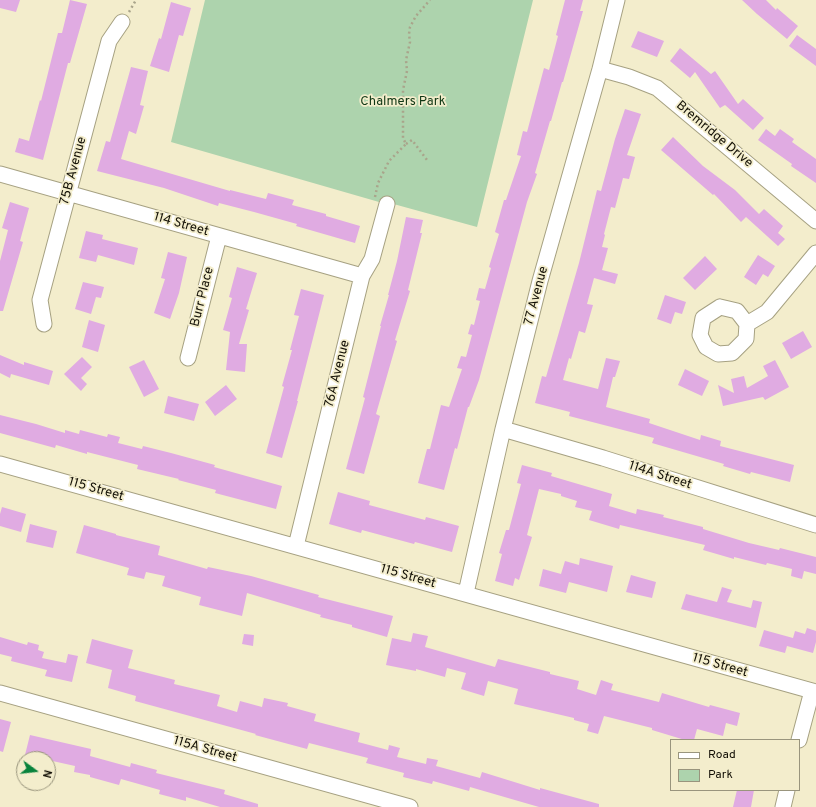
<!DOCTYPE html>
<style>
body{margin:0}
#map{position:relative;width:816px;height:807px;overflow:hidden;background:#f3edcc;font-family:Overpass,sans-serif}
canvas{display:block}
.legend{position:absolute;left:670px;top:739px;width:130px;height:52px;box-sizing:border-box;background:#f3edcc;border:1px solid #99957d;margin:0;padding:5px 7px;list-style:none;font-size:12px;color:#131006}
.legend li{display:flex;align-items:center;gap:8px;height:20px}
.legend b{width:20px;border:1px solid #99957d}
.north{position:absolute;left:16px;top:751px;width:40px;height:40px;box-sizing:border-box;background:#f3edcc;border:1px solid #99957d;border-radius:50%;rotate:105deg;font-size:11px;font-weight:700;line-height:16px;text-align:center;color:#131006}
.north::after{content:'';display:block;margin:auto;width:14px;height:18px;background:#08833c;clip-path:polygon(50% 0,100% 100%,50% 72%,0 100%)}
</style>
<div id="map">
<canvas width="816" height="807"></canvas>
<ul class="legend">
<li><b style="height:5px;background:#fff"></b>Road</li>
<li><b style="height:11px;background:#add3ad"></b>Park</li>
</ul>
<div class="north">N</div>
</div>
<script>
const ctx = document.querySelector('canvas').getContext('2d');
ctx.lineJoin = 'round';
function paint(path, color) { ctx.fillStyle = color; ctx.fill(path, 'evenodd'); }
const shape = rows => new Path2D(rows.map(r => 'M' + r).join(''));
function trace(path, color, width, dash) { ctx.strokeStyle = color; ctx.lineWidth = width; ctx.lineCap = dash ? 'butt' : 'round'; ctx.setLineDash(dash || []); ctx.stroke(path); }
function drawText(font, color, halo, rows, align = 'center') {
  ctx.font = font + ' Overpass,sans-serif'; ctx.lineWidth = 3.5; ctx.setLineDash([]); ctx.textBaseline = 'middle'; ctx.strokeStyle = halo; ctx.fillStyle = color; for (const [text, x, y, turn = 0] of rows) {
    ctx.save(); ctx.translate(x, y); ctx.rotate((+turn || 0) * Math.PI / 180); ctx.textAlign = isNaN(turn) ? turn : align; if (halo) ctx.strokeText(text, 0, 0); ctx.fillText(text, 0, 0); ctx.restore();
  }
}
const green = shape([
 [205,0,533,0,477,227,379,200,379,202,171,142]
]);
const building = shape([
 [0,0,20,0,16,12,0,8],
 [70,0,87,4,70,63,68,63,43,160,15,152,19,138,29,141,40,100,41,101,58,33,62,33],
 [565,0,583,0,580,11,583,11,563,82,562,82,551,121,550,121,535,173,537,174,527,202,479,380,469,407,468,407,457,449,455,448,444,490,418,483,427,449,430,449,441,405,449,407,462,369,457,368,461,356,466,357,472,335,468,334,471,324,474,325,480,301,476,300,479,288,485,289,491,268,489,267,499,234,495,232,504,200,506,200,521,156,517,155,523,131,527,132,544,68,549,70,558,36,556,35],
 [742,0,766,0,776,10,777,8,798,26,787,39,757,14],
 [171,2,191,8,183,36,179,35,169,72,150,66,159,38,161,39],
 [638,31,664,41,657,57,631,47],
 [797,35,816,49,816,66,789,46],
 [680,48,711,74,715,71,738,104,743,99,764,118,753,130,725,105,720,108,695,72,690,78,670,61],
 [131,67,148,71,140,105,144,106,136,134,129,131,121,159,230,191,230,190,266,199,268,193,294,200,292,205,326,214,326,216,360,226,355,243,296,226,297,224,254,212,219,203,218,206,164,188,97,171,106,141,110,142],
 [625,109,641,114,627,155,635,157,629,179,623,178,615,208,611,207,604,234,605,235,602,247,608,248,602,270,618,274,615,284,594,278,587,304,593,305,585,333,579,331,571,359,569,358,563,380,598,389,606,358,620,361,615,377,613,377,606,407,650,419,649,423,700,440,701,435,721,441,720,446,794,465,790,482,751,472,750,474,723,466,724,464,652,443,654,438,569,416,570,412,535,403,542,376,546,377,579,263,597,190,601,191,615,139],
 [766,129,775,136,780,129,794,139,792,142,816,159,816,183,791,166,792,164,758,140],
 [673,137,703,166,735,190,759,214,764,209,783,226,778,233,785,239,778,246,746,217,741,222,714,194,713,195,661,150],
 [10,202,29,208,20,241,23,242,3,311,0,311,0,261,8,230,2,228],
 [406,217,423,220,420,233,422,233,408,290,410,291,395,340,397,341,376,414,380,416,364,474,346,469,365,398,363,397,381,326,380,326,389,295,388,295,397,261],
 [86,231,103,235,102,239,138,248,134,265,98,255,96,262,79,258],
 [168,252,187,257,179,293,170,319,154,313,165,279,161,278],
 [758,255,775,266,768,277,763,274,756,285,744,277],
 [705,256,717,269,695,290,683,278],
 [237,267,257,273,246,309,249,310,239,344,247,344,245,372,226,370,230,332,223,330,232,298,229,297],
 [83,282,104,287,101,298,96,297,91,314,75,309],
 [301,289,324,295,297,401,298,401,282,458,266,453,284,387,282,386,292,350,290,350,299,316,294,315],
 [665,295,686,302,682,314,675,312,671,324,657,319],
 [89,320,105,325,98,352,82,347],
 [803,331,812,347,791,359,782,343],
 [0,355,24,365,24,362,53,371,49,385,11,374,10,378,0,373],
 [82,357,92,367,81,378,87,384,81,391,64,374],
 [144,360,159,389,144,397,129,367],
 [775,360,789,387,765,400,763,397,723,406,718,385,734,393,731,379,744,376,747,388,768,376,763,366],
 [685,369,709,381,702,396,678,385],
 [226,385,237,399,215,416,205,402],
 [168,396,199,404,194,421,164,413],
 [0,415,36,424,65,433,65,430,79,434,80,430,107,437,108,434,120,437,118,443,142,449,143,446,171,453,215,465,214,467,282,486,276,509,215,493,216,490,178,480,179,479,137,469,138,465,87,452,87,454,56,445,55,448,0,433],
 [522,465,552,473,551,476,612,494,609,506,636,514,637,509,664,515,663,517,703,527,703,529,749,543,779,550,780,548,816,557,816,574,804,571,802,579,791,576,792,569,767,563,766,565,734,557,734,559,703,550,705,545,620,525,619,529,589,520,592,511,575,507,577,501,561,496,561,494,539,489,527,535,532,537,519,580,515,578,513,586,495,581,502,554,499,553,506,530,509,530,521,484,517,483],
 [338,492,370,501,369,505,425,520,426,517,459,526,452,552,415,542,414,544,362,530,361,533,329,524],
 [2,507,26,514,21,532,0,526,0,514],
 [30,524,57,531,53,548,26,542],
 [84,525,116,534,116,535,160,546,158,555,207,569,208,567,251,576,319,595,318,597,393,616,387,637,352,627,352,625,320,617,321,615,247,593,242,616,199,605,201,597,162,586,165,576,146,572,144,579,127,575,129,568,76,553],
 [580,558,613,566,607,592,569,582,566,593,539,586,543,569,561,574,565,561,579,565],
 [631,575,656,582,652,598,626,592],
 [722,587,732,590,727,602,751,608,753,600,762,602,756,628,681,609,686,594,717,602],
 [807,628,816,631,816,642,813,653,787,646,785,653,759,646,764,630,793,638,795,631,805,634],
 [413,633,428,636,425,647,495,667,498,659,550,672,550,674,579,681,577,689,596,695,601,680,613,684,611,690,659,702,662,693,709,707,710,705,740,713,737,726,726,723,723,736,697,729,694,740,685,740,652,730,652,728,604,716,598,734,587,731,589,724,574,720,574,718,514,704,518,689,488,681,484,696,461,689,466,673,447,668,445,677,416,669,416,671,386,665,392,638,411,642],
 [244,634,254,635,253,646,242,644],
 [0,637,27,645,28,642,39,645,38,650,44,652,42,658,66,663,68,654,78,656,72,682,45,676,47,670,11,661,12,657,0,654],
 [92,639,133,650,128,668,175,680,174,684,220,695,217,706,237,712,240,701,262,707,264,698,288,703,287,706,316,714,314,721,360,733,358,742,388,750,389,745,400,748,397,757,426,764,427,758,438,760,436,766,480,778,482,772,540,790,540,788,599,804,599,807,539,807,470,787,469,791,433,781,432,784,403,777,404,773,366,763,368,758,309,743,307,749,255,735,256,734,135,701,136,696,108,688,112,670,86,663],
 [0,719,11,722,3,752,0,751],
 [30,735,91,749,90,756,130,767,131,763,157,770,156,773,225,790,224,794,258,804,258,807,220,807,186,797,186,801,159,794,160,790,121,779,119,785,90,777,90,775,74,772,75,766,48,760,48,759,41,759,25,755],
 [737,790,754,790,751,807,733,807]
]);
const path = shape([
 [129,12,136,0],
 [406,144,412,140,427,160],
 [375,197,378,183,389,161,406,144,403,138,403,90,407,71,406,60,410,42,409,34,410,27,416,16,430,0]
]);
const minor = shape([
 [600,69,629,77,657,88,816,221],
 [0,174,362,276],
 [720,307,737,311,747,324,746,339,732,353,718,354,706,347,700,335,703,318,720,307],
 [44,324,40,300,109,41,122,22],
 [747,324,767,312,816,253],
 [188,358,219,236],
 [503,429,603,458,816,525],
 [0,464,816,692],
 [296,546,362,276,372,259,387,204],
 [466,593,503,429,540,281,600,69,617,0],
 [0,693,410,807],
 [799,740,812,691],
 [783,807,787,790]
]);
const parkNames = [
 ["Chalmers Park",403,102]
];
const streetNames = [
 ["Bremridge Drive",714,135,40],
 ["75B Avenue",74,171,-75],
 ["114 Street",181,225,16],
 ["77 Avenue",537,296,-75],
 ["Burr Place",203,297,-76],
 ["76A Avenue",338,374,-76],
 ["114A Street",660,476,18],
 ["115 Street",96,490,16],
 ["115 Street",408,577,16],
 ["115 Street",720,666,16],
 ["115A Street",205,750,16]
];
paint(green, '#add3ad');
paint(building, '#e0abe2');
trace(minor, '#a6a182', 17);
trace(path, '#a9a48b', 2.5, [2, 3]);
trace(minor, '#fff', 15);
drawText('13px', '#0f3714', '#f3edcc', parkNames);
drawText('13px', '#131006', '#f3edcc', streetNames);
</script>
